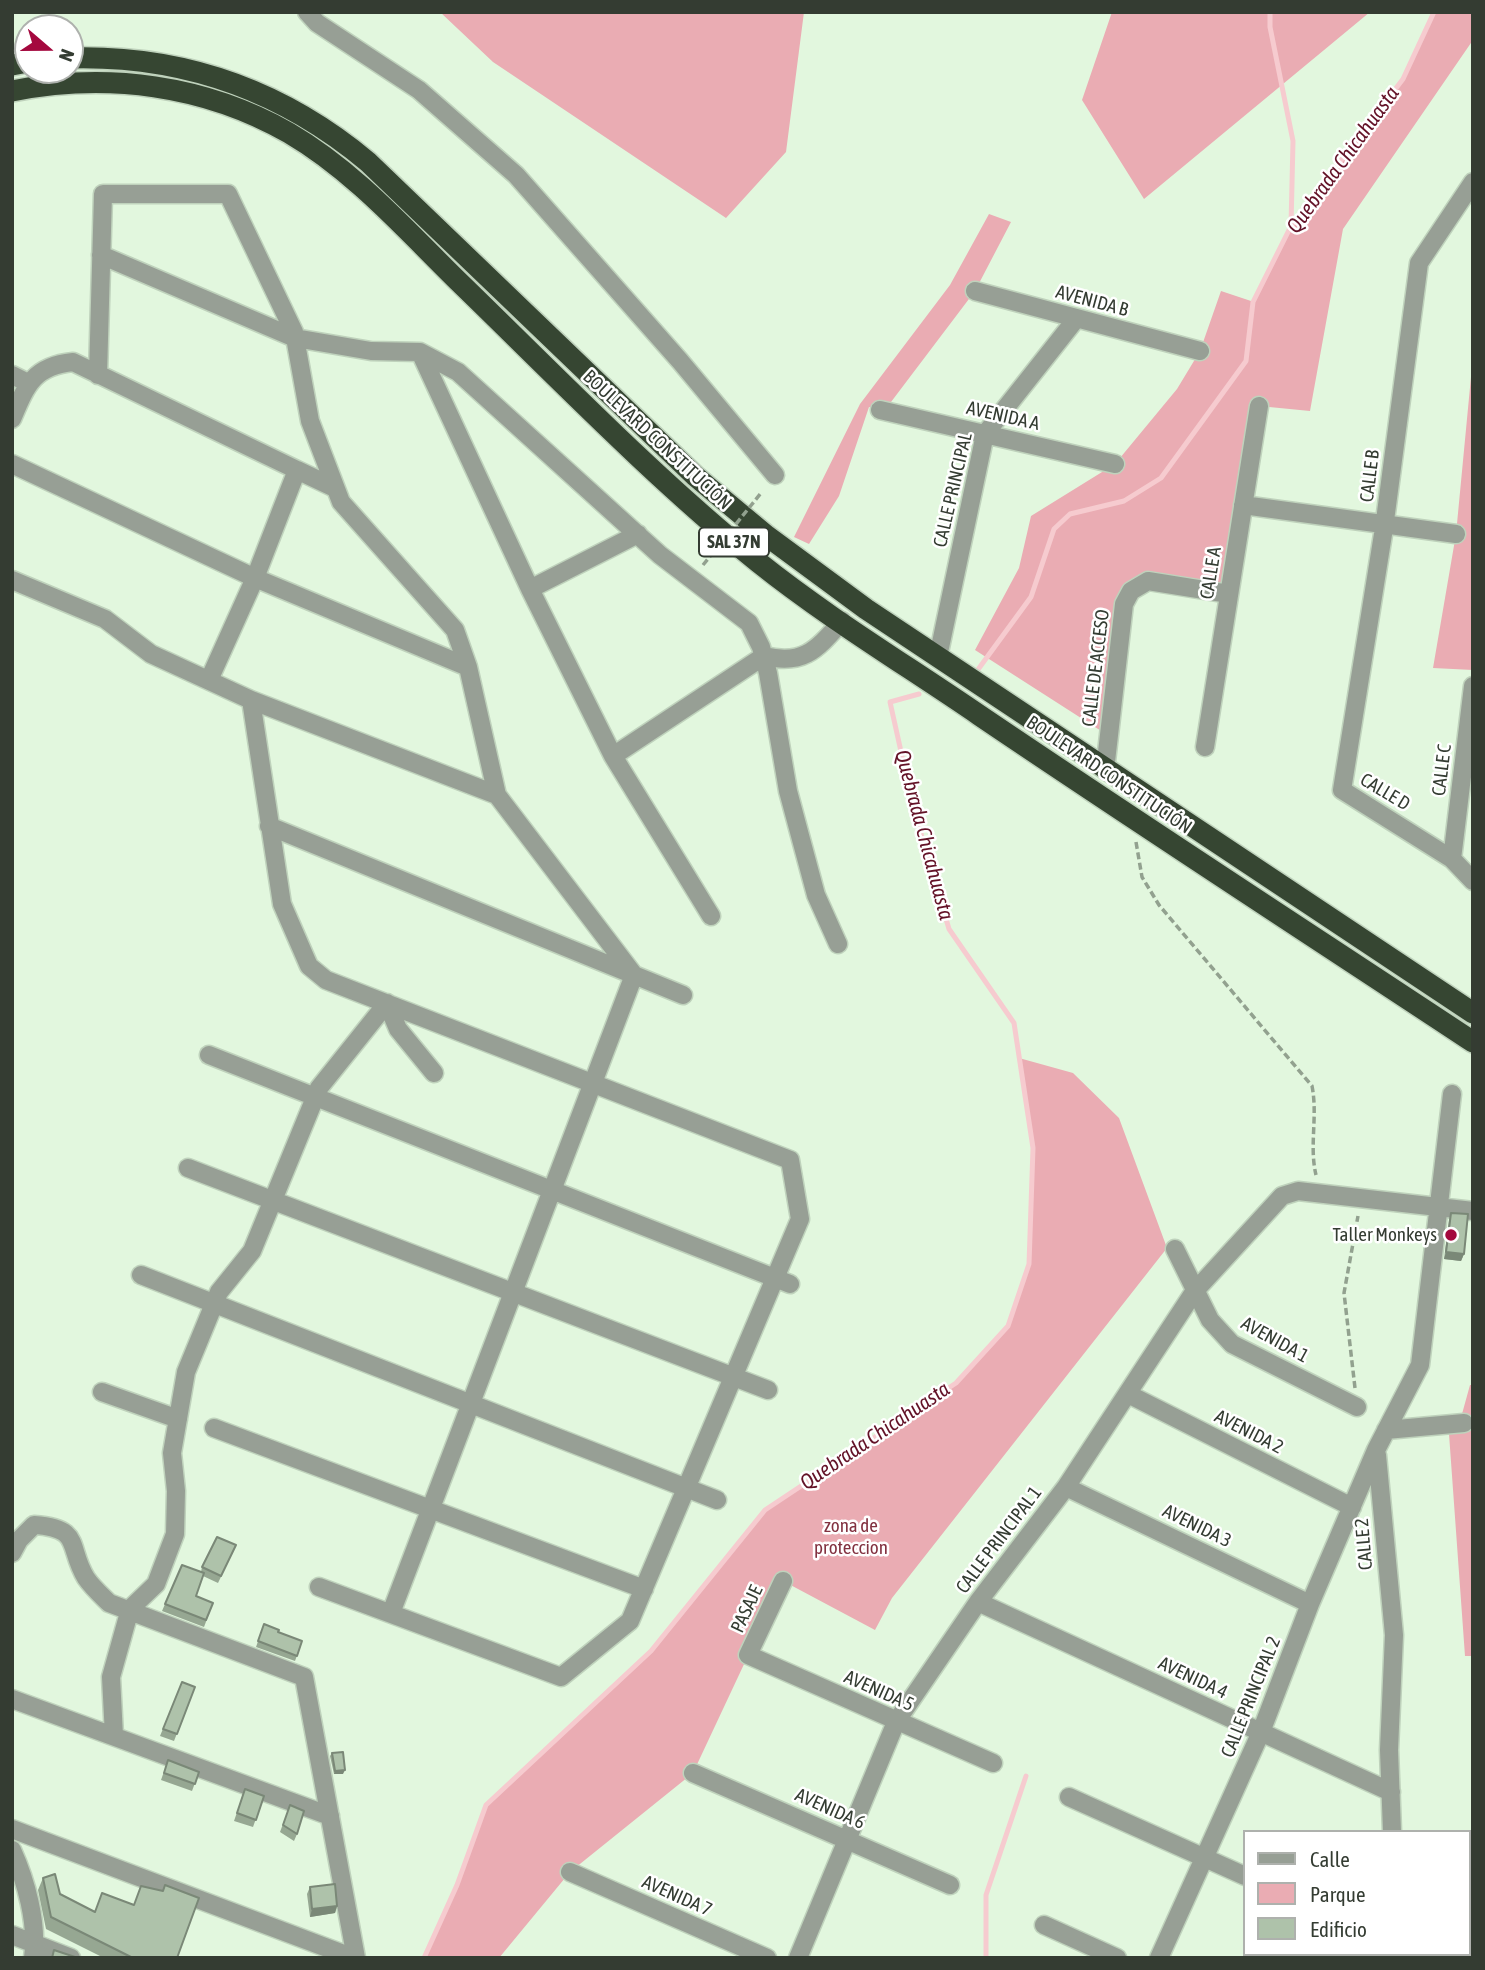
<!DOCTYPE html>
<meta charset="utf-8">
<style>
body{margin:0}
#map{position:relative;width:1485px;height:1970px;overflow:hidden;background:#e2f7de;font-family:"Asap Condensed",sans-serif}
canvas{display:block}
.frame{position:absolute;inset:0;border:14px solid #343c32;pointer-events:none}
.legend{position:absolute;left:1243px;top:1830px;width:228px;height:126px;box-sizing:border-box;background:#fff;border:2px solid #aeb1ad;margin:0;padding:9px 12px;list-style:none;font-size:21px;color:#343c32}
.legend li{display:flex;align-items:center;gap:14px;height:35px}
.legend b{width:35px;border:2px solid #aeb1ad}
.north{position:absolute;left:14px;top:14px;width:70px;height:70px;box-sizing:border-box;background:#fff;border:2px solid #aeb1ad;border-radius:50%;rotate:110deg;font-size:19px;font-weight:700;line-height:28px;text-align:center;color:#343c32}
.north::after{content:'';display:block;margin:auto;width:24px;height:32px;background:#a4083e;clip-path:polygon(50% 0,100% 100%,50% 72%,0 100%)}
</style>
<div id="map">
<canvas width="1485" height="1970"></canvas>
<div class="frame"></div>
<ul class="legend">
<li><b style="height:9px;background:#979f95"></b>Calle</li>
<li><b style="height:19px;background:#eaacb3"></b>Parque</li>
<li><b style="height:19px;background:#aec2aa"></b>Edificio</li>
</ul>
<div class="north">N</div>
</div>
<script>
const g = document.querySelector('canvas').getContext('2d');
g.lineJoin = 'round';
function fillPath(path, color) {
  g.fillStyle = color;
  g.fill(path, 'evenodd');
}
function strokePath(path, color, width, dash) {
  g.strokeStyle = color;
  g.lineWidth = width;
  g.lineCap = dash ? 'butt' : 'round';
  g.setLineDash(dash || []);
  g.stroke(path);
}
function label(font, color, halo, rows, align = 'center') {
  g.font = font + ' "Asap Condensed",sans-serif';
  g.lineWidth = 5;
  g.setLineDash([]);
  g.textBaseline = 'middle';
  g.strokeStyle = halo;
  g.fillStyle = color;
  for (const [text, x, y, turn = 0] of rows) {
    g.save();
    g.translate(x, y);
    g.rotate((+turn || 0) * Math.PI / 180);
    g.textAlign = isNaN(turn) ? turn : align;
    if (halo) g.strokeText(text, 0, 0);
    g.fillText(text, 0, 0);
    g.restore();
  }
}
const green = new Path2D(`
 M440,12H804L786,152L726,218L493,62Z
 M1112,12H1370L1144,199L1082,100Z
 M1434,12H1473V40L1343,229L1310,411L1259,406L1229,594L1148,581L1131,591L1109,736L975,650L1019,568L1031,516L1115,464L1177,389L1200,351L1221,291L1254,302L1291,226L1403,79Z
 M989,214L1011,222L975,291L891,402L880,410L869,407L839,496L809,544L794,537L860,404L950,285Z
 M1473,356V670L1433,668L1456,534Z
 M1019,1058L1073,1073L1119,1118L1167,1248L892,1598L875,1630L783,1581L693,1773L570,1872L499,1958H424L457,1885L486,1805L651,1651L765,1510L956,1383L1008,1326L1029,1264L1033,1148Z
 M1470,1385H1473V1656H1465L1449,1434L1465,1431L1462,1414Z
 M1473,1835V1958H1397V1954H1469V1836Z`);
const stream = new Path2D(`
 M1270,12V27L1293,141L1291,226
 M974,675L1031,597L1054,529L1070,514L1124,501L1161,478L1246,361L1253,302L1291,226L1403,79L1434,12
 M424,1958L457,1885L486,1805L651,1651L765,1510L956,1383L1008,1326L1029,1264L1033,1148L1014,1023L949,929L914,810L890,702L919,694
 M986,1958V1895L1026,1776`);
const path = new Path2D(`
 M1136,842L1142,877L1159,905L1312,1086C1318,1116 1309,1146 1316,1175
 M1355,1388L1344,1293L1358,1216`);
const minor = new Path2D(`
 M307,12L317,23L419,90L516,175L680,361L775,475
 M1473,182L1419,263L1384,528L1342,790L1452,859L1473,881
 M101,255L295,338L371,351L420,352L458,372L660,555L749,623L761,647L768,673L788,791L816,895L838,944
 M975,291L1200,351
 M420,352L530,589L613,756L711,916
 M12,375L28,383
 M98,375L103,194H228L294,332L310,421L341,502L455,630L468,667L497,795L634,975L391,1613
 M880,410L1115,464
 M12,419C26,386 33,366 73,362L297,470L255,578L209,680
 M12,464L255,578L468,667
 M297,470L335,488
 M1243,505L1456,534
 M12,580L105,619L151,654L251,700L282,904L309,966L326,980L790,1160L800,1219L630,1621L561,1677L319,1587
 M530,589L638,534
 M938,657L985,434L1076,319
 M251,700L497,795
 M1205,747L1259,406
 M613,756L764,656C804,666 817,649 842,621
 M1105,770L1124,604L1131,591L1148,581L1229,594
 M269,826L683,995
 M1452,859L1473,686
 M209,1055L790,1284
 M188,1168L768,1390
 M1175,1249L1210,1320L1232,1344L1357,1407
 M141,1275L717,1500
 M102,1392L178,1419
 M1128,1394L1352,1507
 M214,1428L644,1589
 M1386,1430L1464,1423
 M1377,1455L1394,1635L1389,1750L1392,1832
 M1066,1487L1310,1604
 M12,1553L19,1540L34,1525C83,1528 67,1547 86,1578C92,1587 102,1596 109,1603L304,1677L356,1958
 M783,1581L748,1655L993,1763
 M978,1602L1391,1792
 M12,1699L330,1816
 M114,1736L111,1677L130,1609L156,1584L175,1534L176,1491L172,1453L186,1372L219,1292L252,1251L319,1088L387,1003L398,1029L434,1073
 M693,1773L950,1885
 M1069,1797L1245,1876
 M12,1829L354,1958
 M12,1850C26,1881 38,1923 33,1958
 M570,1872L767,1958
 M1044,1925L1117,1958
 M12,1935L71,1958
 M1387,1954L1388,1958
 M798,1958L896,1722L978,1602L1066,1487L1194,1292L1282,1196L1298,1191L1473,1211
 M1159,1958L1261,1732L1310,1604L1376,1450L1420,1365L1452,1094`);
const highway = new Path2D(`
 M70,58C182,55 282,90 368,162L695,476L767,536L866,609L1473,1013
 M12,65L28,62
 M12,91C107,72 205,85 289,133C354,171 405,229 458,281C556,376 652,476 758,562C828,618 906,665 979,715C1143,826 1308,933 1473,1042`);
const pathBridge = new Path2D(`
 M703,565L761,493`);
const wall = new Path2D(`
 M1451,1213L1464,1254L1461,1261L1444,1259L1449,1220Z
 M233,1552L218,1583L203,1576L196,1596L213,1603L204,1627L162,1611L182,1565L201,1572L202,1567Z
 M264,1624L278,1632L302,1641L295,1661L256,1647Z
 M182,1682L195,1687L174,1741L160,1736Z
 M332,1753L343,1774H334L330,1756Z
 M168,1760L199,1772L192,1791L161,1780Z
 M245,1789L264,1796L253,1827L234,1821Z
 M290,1805L297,1834L294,1841L280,1832Z
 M43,1878L60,1894L95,1912L134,1905L141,1886L177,1958H104L46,1929L38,1890Z
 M310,1887L337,1906L335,1913L310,1917L307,1894Z`);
const shadedWall = new Path2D(`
 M1446,1252L1464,1254L1461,1261L1444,1259Z
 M345,1770L343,1774H334L335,1771Z
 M337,1906L335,1913L310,1917L312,1909Z`);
const building = new Path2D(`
 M1451,1213L1468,1214L1464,1254L1446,1252Z
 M217,1537L236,1545L221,1576L202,1567Z
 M182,1565L204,1573L196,1596L213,1603L206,1620L165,1604Z
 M264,1624L279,1630L278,1632L302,1641L297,1656L258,1641Z
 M182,1682L195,1687L177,1734L163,1729Z
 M343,1752L345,1770L335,1771L332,1753Z
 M168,1760L199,1772L195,1784L164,1773Z
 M245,1789L264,1796L256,1820L237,1813Z
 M290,1805L304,1811L297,1834L283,1825Z
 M55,1874L60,1894L95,1912L102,1893L134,1905L141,1886L163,1891L165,1885L199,1898L177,1958H133L51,1917L43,1878Z
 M335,1884L337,1906L312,1909L310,1887Z
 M54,1950L78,1958H52Z`);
const markers = [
 [1451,1235,7,"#a4083e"]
];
const shields = [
 [734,542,70]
];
const shieldNames = [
 ["SAL 37N",734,542]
];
const streetNames = [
 ["AVENIDA B",1092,301,15],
 ["AVENIDA A",1003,416,13],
 ["BOULEVARD CONSTITUCIÓN",657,440,43],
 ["CALLE B",1370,476,-83],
 ["CALLE PRINCIPAL",953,490,-77],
 ["CALLE A",1211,573,-81],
 ["CALLE DE ACCESO",1096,668,-83],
 ["CALLE C",1442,770,-83],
 ["BOULEVARD CONSTITUCIÓN",1109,775,34],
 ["CALLE D",1385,792,31],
 ["AVENIDA 1",1275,1340,29],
 ["AVENIDA 2",1249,1432,27],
 ["AVENIDA 3",1197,1526,26],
 ["CALLE PRINCIPAL 1",999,1540,-53],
 ["CALLE 2",1364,1544,-95],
 ["PASAJE",747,1609,-65],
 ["AVENIDA 4",1193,1678,25],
 ["AVENIDA 5",879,1691,24],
 ["CALLE PRINCIPAL 2",1251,1697,-68],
 ["AVENIDA 6",830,1809,24],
 ["AVENIDA 7",677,1896,24]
];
const poiNames = [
 ["Taller Monkeys",1437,1235]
];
const parkNames = [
 ["zona de",851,1526],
 ["proteccion",851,1548]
];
const waterNames = [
 ["Quebrada Chicahuasta",1343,160,-54],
 ["Quebrada Chicahuasta",924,835,75],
 ["Quebrada Chicahuasta",875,1436,-34]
];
fillPath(green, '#eaacb3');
strokePath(stream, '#f6cbcf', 5);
strokePath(minor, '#bfd2bc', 21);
strokePath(highway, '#bfd2bc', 24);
strokePath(path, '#92a18f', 3.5, [7, 3.5]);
strokePath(minor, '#979f95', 18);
strokePath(highway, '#364632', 21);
strokePath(pathBridge, '#92a18f', 3.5, [7, 3.5]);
fillPath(wall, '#96a792');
fillPath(shadedWall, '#7a8877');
fillPath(building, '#aec2aa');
strokePath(building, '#7a8877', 2);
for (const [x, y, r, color] of markers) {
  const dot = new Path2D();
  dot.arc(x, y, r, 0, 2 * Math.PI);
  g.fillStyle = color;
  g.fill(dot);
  strokePath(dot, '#fff', 2.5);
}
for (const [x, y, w] of shields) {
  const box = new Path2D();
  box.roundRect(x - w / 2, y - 14.5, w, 29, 5);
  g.fillStyle = '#fff';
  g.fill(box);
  strokePath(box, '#343c32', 2);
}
label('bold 18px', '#343c32', null, shieldNames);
label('19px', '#343c32', '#fff', streetNames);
label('19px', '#343c32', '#fff', poiNames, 'right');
label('19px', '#823140', '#fff', parkNames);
label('italic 21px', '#631227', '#fff', waterNames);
</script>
